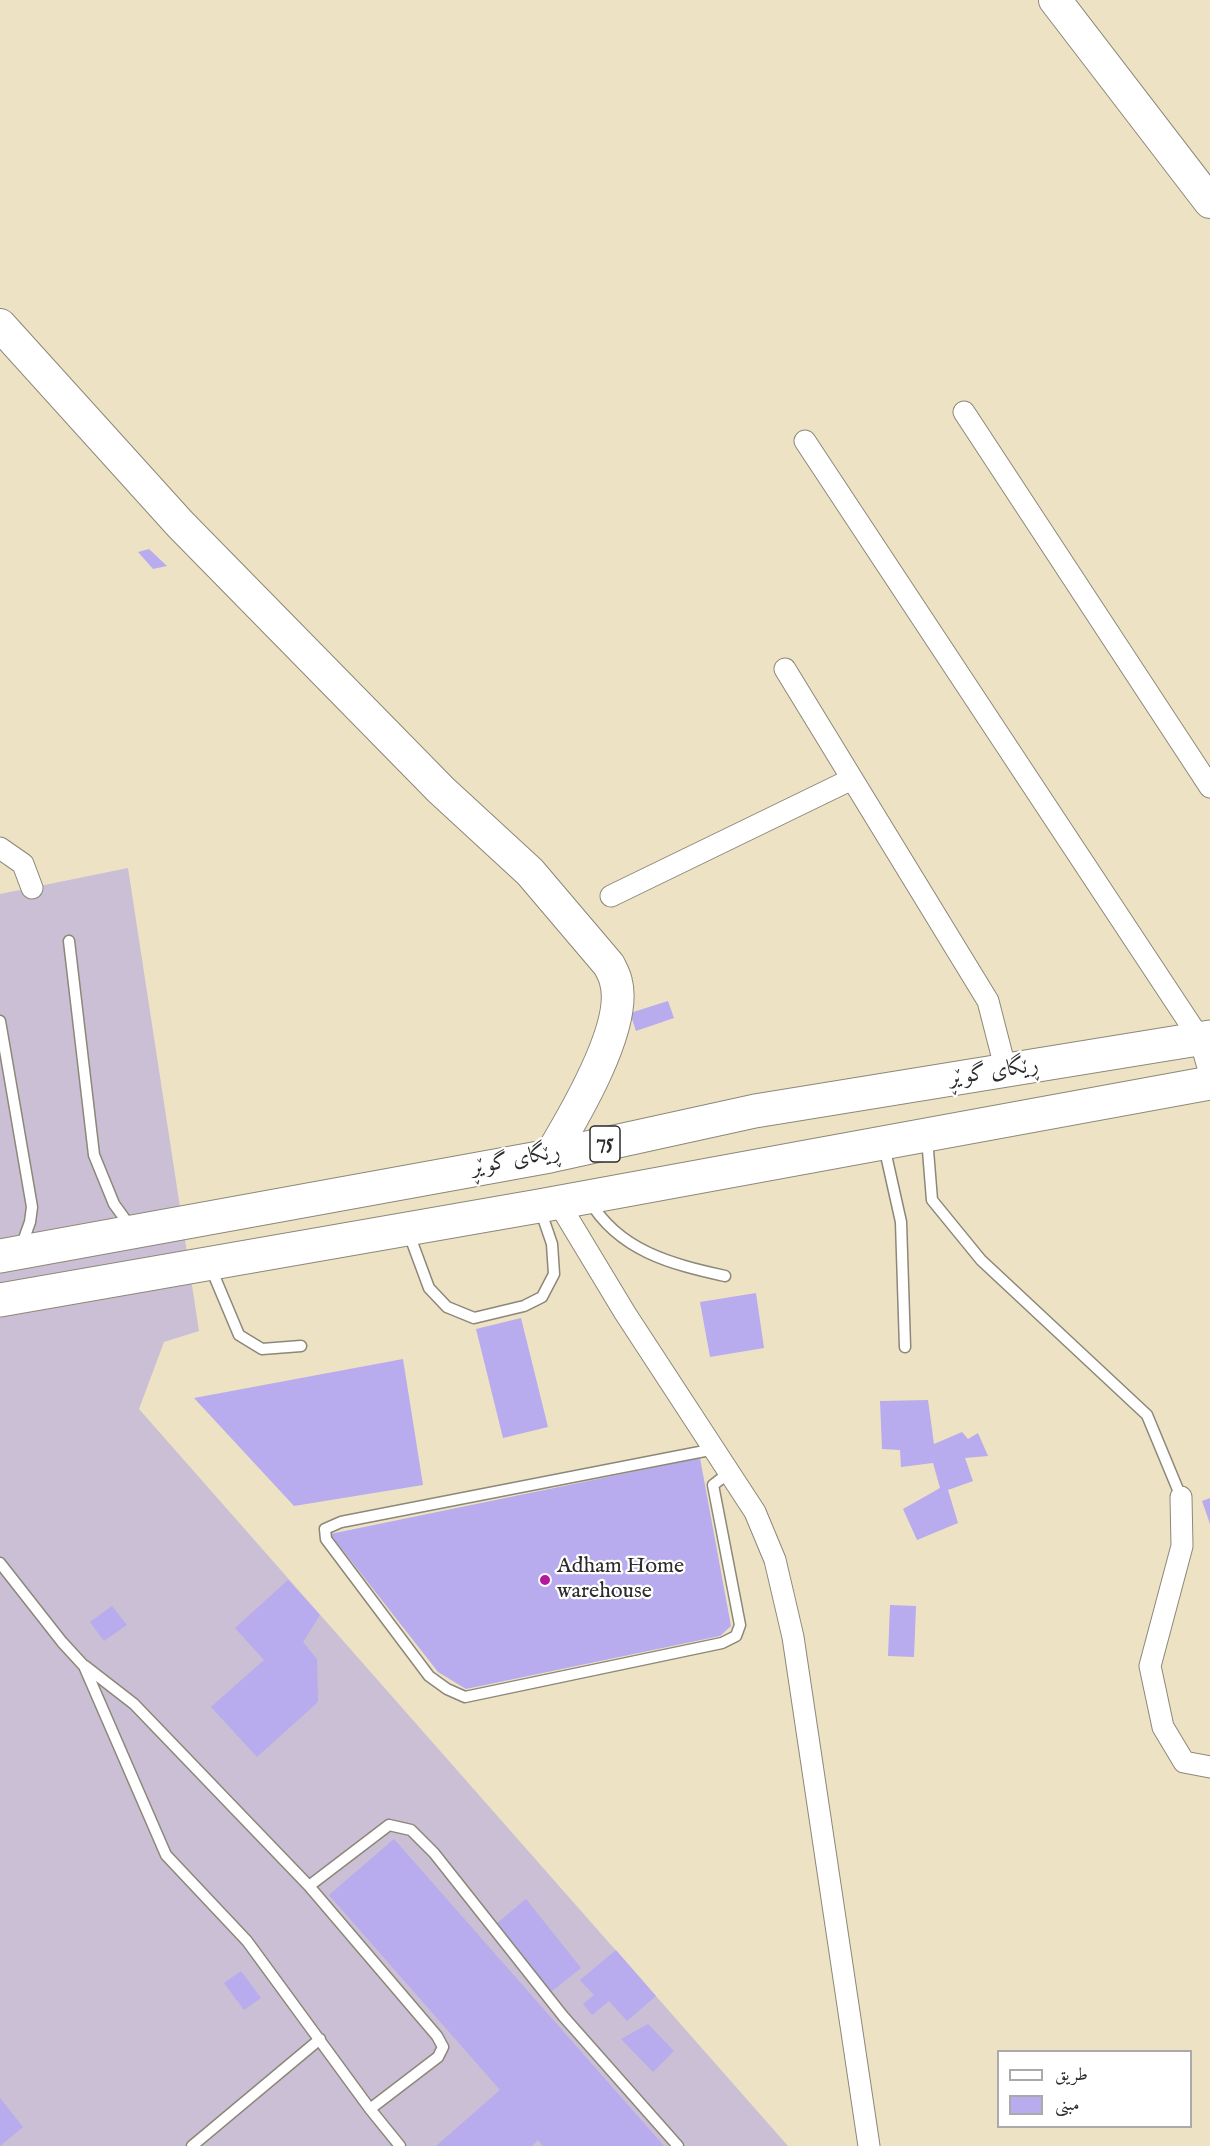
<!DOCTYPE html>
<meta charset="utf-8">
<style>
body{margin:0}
#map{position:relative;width:1210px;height:2146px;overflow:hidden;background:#ede3c4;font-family:"IM FELL English",Amiri,serif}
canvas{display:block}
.legend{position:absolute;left:997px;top:2050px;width:195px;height:78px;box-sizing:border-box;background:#fff;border:2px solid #aaa;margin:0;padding:8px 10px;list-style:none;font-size:18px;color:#2b2b2b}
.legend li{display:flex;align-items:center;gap:12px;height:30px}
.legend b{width:30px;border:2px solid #aaa}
</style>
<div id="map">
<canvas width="1210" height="2146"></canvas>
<ul class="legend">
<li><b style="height:8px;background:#fff"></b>طريق</li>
<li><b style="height:16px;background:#b8abee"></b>مبنى</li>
</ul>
</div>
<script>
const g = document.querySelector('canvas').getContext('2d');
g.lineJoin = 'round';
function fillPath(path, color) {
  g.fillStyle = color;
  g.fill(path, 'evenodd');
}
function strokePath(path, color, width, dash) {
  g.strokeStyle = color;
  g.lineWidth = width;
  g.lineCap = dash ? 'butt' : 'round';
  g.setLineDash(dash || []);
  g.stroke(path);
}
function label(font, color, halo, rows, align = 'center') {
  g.font = font + ' "IM FELL English",Amiri,serif';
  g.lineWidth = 4.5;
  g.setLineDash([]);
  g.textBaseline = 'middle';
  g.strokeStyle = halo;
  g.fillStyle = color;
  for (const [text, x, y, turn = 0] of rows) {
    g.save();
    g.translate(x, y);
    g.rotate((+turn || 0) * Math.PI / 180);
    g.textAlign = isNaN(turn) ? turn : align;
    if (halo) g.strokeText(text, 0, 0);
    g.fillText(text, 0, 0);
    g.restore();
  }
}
const industrial = new Path2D(`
 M128,868L199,1331L164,1342L139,1409L788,2146H0V894Z`);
const building = new Path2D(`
 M149,549L167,566L153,569L138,552Z
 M668,1001L674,1018L636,1031L630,1013Z
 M756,1293L764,1348L710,1357L700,1302Z
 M521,1318L548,1427L503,1438L476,1329Z
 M403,1359L423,1485L294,1506L194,1398Z
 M928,1400L934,1444L962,1432L968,1439L978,1433L988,1456L965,1458L973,1481L948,1490L958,1523L917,1540L903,1509L940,1488L933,1463L901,1467L900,1450L882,1449L880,1401Z
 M700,1458L731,1626L720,1636L466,1689L438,1672L330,1534Z
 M1210,1498V1524L1202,1501Z
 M288,1580L320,1615L303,1642L317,1659L318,1702L257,1757L211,1707L264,1660L235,1628Z
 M890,1605L916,1606L914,1657L888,1656Z
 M112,1606L127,1625L104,1641L90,1622Z
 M394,1839L664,2146H543L538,2140L532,2146H436L500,2090L329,1895Z
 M526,1899L581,1968L551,1992L496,1924Z
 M616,1950L656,1996L627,2021L609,2001L592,2015L583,2004L594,1995L580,1980Z
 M241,1971L261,1998L244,2010L224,1983Z
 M648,2024L674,2051L653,2072L621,2039Z
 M0,2098L23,2127L0,2146Z`);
const lane = new Path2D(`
 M69,941L94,1155L114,1204L130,1226
 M0,1021L32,1207L30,1222L21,1247
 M927,1138L932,1200L981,1260L1147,1415L1181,1497
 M884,1146L901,1222L905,1347
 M589,1200C619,1251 671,1264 725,1276
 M409,1234L429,1288L447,1307L474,1318L524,1306L542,1297L554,1274L552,1244L540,1209
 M210,1266L239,1335L262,1349L301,1346
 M715,1449L341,1522L325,1529L326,1539L429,1676L447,1689L465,1697L722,1643L736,1636L740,1625L713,1485L730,1472
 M0,1563L62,1642L84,1666L166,1855L247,1941L370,2109L400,2146
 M85,1666L134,1704L309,1886L437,2036L443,2047L438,2057L370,2109
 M309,1886L389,1825L411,1830L434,1853L563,2016L678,2146
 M192,2146L320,2039`);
const street = new Path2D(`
 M964,412L1210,787
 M805,441L1200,1039L1210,1074
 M785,669L988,1001L1006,1071
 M0,848L23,864L32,888
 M611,896L852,779
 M558,1202L625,1313L755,1512L775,1560L793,1637L869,2146
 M1181,1497L1182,1546L1150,1666L1163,1727L1184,1762L1210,1767`);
const secondary = new Path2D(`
 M1055,0L1210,202
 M0,325L180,524L441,790L530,872L609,965C612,971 615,976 616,982C628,1026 573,1118 550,1156`);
const highway = new Path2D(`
 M0,1256L550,1156L755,1111L1210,1037
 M0,1300L539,1206L1210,1083`);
const markers = [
 [545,1580,6,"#b5179e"]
];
const shields = [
 [605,1144,30]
];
const shieldNames = [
 ["75",605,1144]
];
const streetNames = [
 ["ڕێگای گوێڕ",994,1073,-9],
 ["ڕێگای گوێڕ",516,1161,-11]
];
const poiNames = [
 ["Adham Home",557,1567],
 ["warehouse",557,1592]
];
fillPath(industrial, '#cbbfd5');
fillPath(building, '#b8abee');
strokePath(lane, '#8c8778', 13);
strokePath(street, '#8c8778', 23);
strokePath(secondary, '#8c8778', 34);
strokePath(highway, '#8c8778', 35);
strokePath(lane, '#fff', 10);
strokePath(street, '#fff', 21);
strokePath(secondary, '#fff', 32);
strokePath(highway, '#fff', 33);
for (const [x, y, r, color] of markers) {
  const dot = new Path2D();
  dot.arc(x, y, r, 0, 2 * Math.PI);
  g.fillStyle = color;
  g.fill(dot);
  strokePath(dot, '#fff', 2);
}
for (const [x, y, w] of shields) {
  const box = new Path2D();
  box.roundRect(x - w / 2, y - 18, w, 36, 4.5);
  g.fillStyle = '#fff';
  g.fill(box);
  strokePath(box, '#2b2b2b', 1.5);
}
label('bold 21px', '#2b2b2b', null, shieldNames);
label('22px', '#2b2b2b', '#fff', streetNames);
label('22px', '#2b2b2b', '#fff', poiNames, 'left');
</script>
